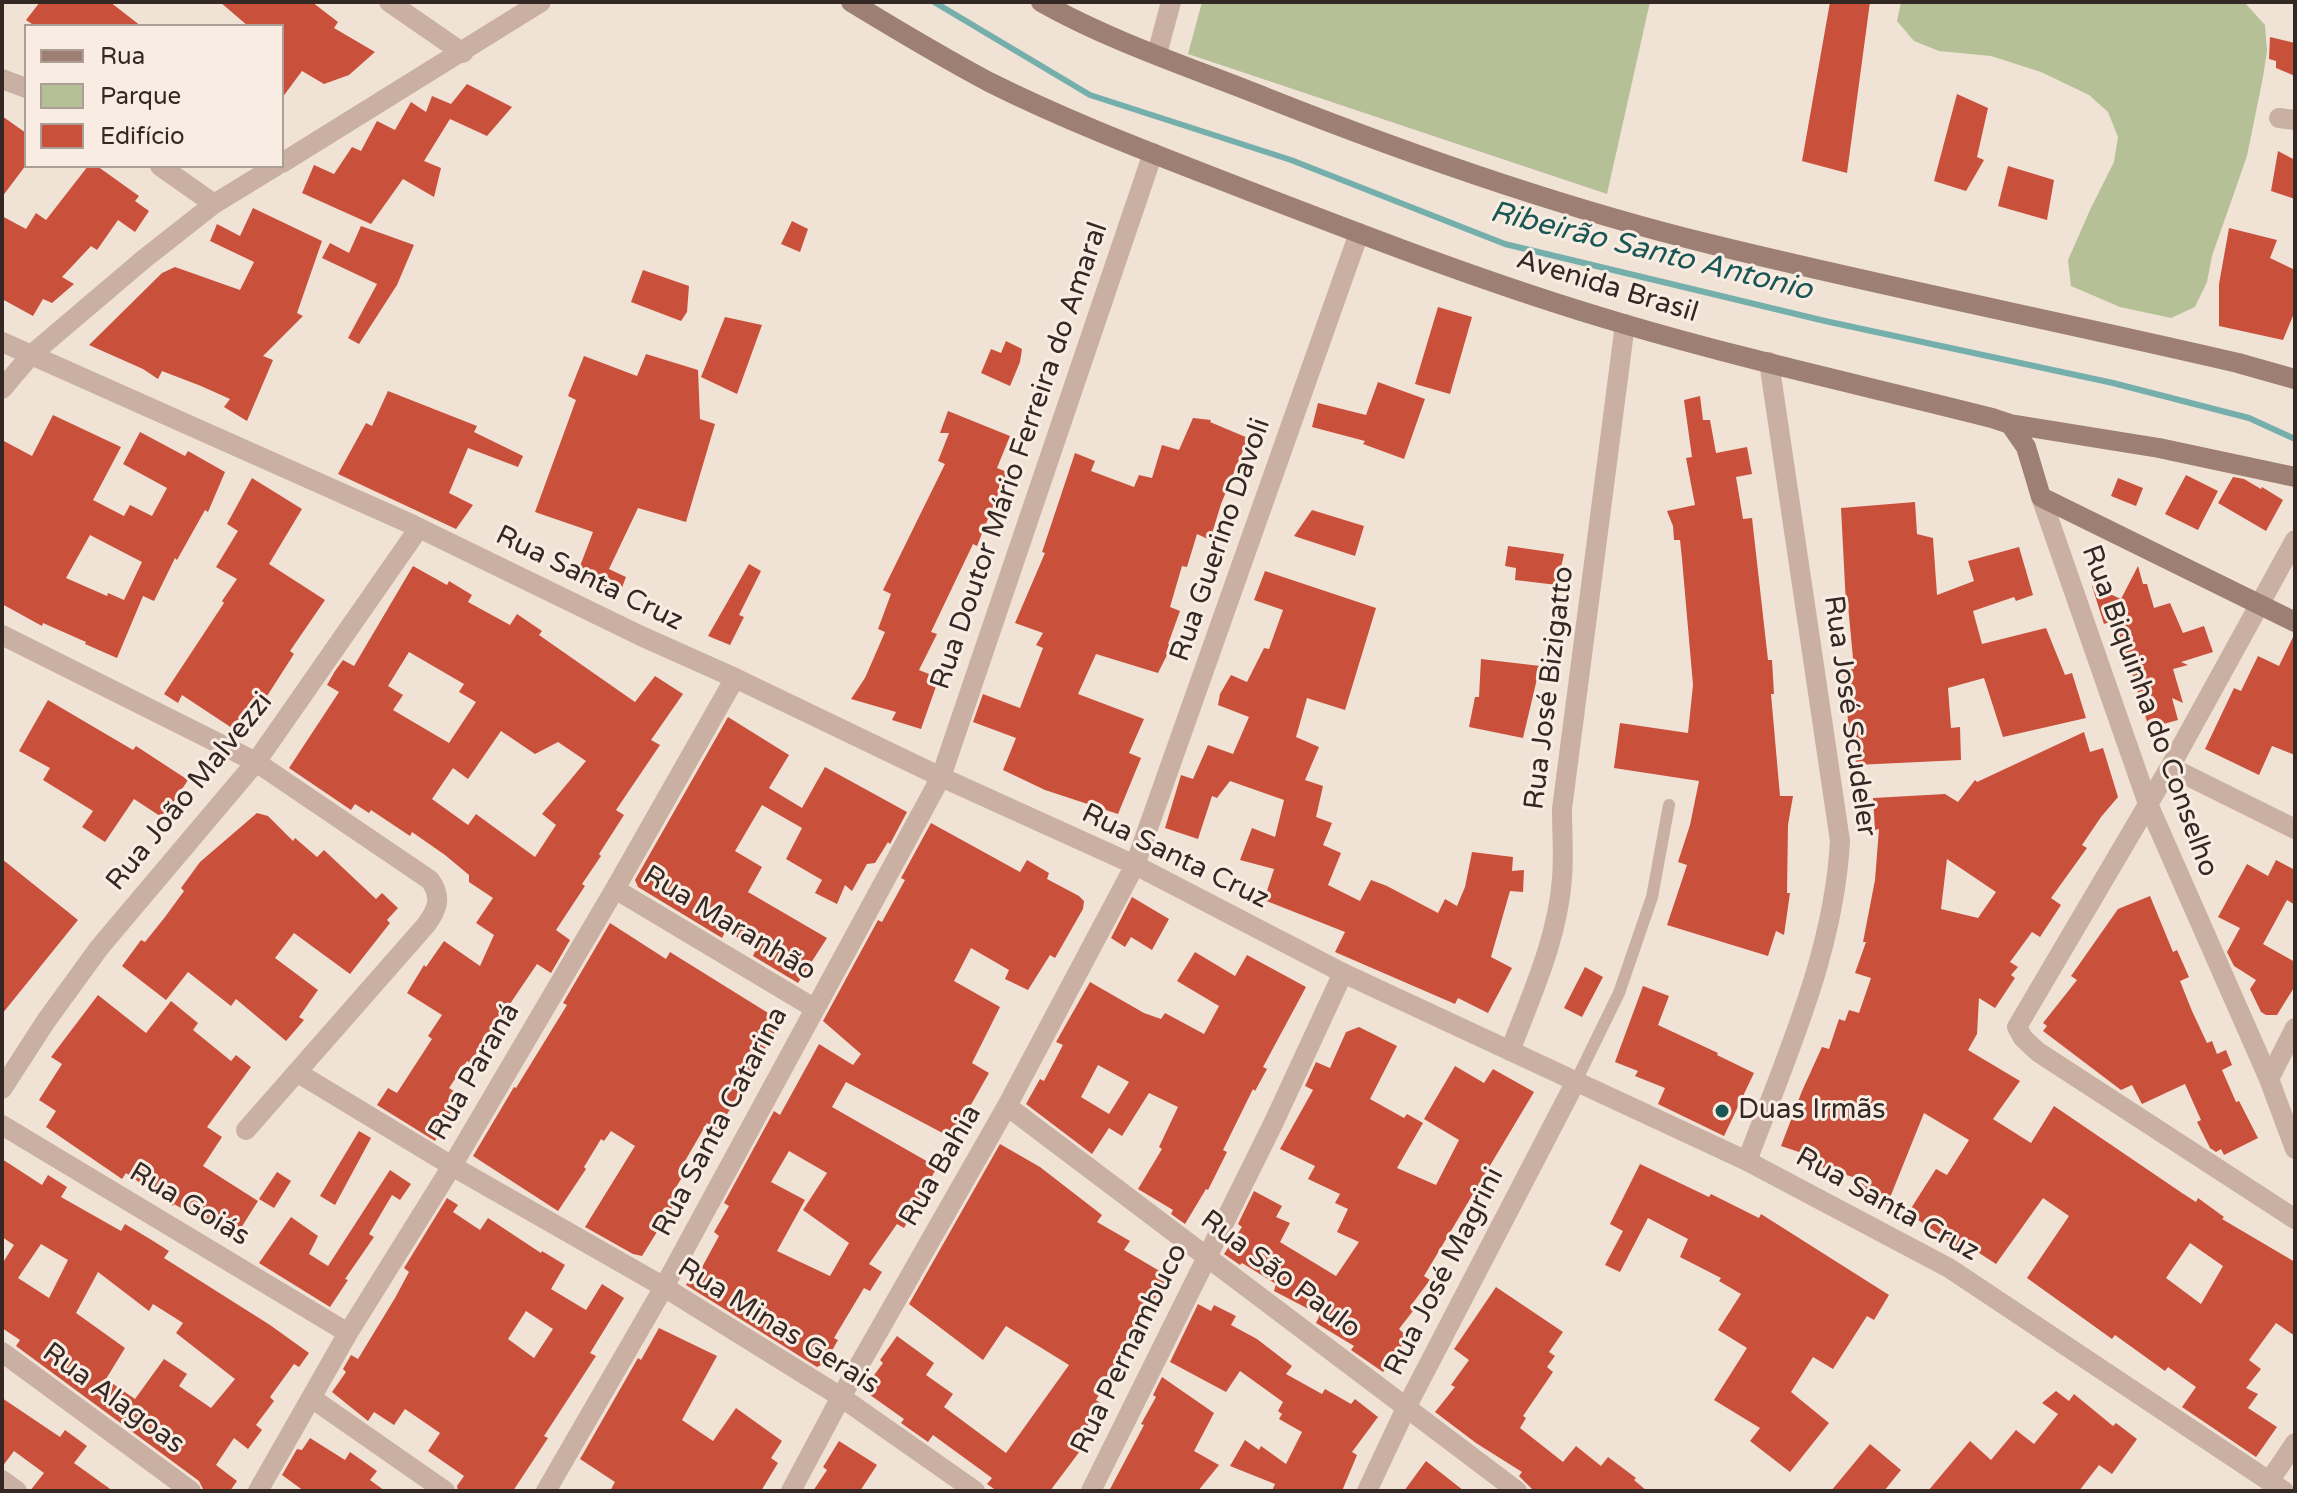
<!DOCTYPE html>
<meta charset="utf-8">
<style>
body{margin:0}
#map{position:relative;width:2297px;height:1493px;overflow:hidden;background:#f1e2d6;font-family:"Varela Round",sans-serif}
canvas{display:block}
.frame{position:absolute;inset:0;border:4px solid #342825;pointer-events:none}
.legend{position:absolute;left:24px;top:24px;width:260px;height:144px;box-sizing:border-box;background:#f9ede3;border:2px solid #aa9e97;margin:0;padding:10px 14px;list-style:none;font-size:24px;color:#342825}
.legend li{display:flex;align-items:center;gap:16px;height:40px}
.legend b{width:40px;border:2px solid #aa9e97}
</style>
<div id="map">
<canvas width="2297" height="1493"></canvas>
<div class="frame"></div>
<ul class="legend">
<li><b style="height:10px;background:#9d7f74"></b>Rua</li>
<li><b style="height:22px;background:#b6c096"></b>Parque</li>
<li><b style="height:22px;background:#c9513c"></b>Edifício</li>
</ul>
</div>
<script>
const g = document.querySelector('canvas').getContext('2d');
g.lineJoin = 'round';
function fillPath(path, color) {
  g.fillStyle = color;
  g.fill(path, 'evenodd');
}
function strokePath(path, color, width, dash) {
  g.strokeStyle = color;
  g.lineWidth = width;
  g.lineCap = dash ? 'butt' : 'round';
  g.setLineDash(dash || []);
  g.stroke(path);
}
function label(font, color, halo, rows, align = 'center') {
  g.font = font + ' "Varela Round",sans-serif';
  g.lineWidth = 6;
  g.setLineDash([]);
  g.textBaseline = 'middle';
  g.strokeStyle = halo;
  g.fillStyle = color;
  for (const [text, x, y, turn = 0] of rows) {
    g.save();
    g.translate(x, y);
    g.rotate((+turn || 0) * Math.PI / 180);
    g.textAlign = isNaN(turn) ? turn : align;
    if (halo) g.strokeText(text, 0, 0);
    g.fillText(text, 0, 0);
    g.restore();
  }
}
const green = new Path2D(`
 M1202,2H1650L1607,194L1188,54Z
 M1901,2H2242L2246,4L2265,25L2267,51L2263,77L2247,156L2212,256L2207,282L2195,307L2171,318L2120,307L2071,286L2068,260L2090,210L2114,162L2118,137L2108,112L2089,95L2041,72L1991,56L1939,51L1914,41L1897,21Z`);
const stream = new Path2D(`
 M934,2L1090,95L1291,160L1505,244L1825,321L2113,383L2249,418L2295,439`);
const building = new Path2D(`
 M40,2H110L141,26H35L26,20Z
 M220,2H312L338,22L334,28L375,52L349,75L324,84L302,71L282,98V26H248Z
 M1830,2H1870L1847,173L1802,161Z
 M2270,37L2295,43V76L2276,68V61L2269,59Z
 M467,84L512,107L487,136L450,119L424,161L441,168L434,197L403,179L371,224L302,193L314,165L334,174L352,147L361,151L377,121L395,130L411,102L426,112L432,96L451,104Z
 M1957,94L1988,108L1977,157L1984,160L1966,191L1934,181Z
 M2,116L26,133V165L2,197Z
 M2278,151L2295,160V199L2271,191Z
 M88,166H97L139,196L135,201L149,211L135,232L118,220L97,250L91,246L62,277L74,284L52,303L43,299L33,316L2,299V216L26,229L36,213L46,220Z
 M2008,166L2054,180L2047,220L1998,206Z
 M253,208L322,241L297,313L303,316L263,356L273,360L247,421L224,407L230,399L201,386L162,371L158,379L143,369L89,345L162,273L175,267L240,290L254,262L210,241L217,224L240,236Z
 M792,221L808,229L800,252L781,244Z
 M361,226L414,245L397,285L359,344L348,338L377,284L322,258L330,243L349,253Z
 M2229,228L2277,240L2270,258L2295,270V311L2283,340L2219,326V284Z
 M643,270L689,286L687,312L681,321L631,302Z
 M1438,307L1472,317L1450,394L1415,384Z
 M725,317L762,325L737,394L701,377Z
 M1006,341L1022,349L1020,362L1010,386L981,373L991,349L1001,353Z
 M646,354L698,370L700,419L715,424L686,522L638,508L609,569L626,577L620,593L577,574L593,532L535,512L576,400L568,396L584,356L637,376Z
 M1378,382L1425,399L1404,459L1363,444L1365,441L1312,427L1318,403L1366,415Z
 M388,391L477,426L474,432L523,456L518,467L468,448L449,493L473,505L456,529L338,474L366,423L372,426Z
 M1700,396L1703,420H1710L1716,453L1747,447L1752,474L1736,477L1743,519L1752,518L1768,660H1772L1774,694H1771L1780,796H1793L1788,825L1787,893H1790L1784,935L1776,931L1768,956L1667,925L1687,865L1678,862L1690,825L1699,781L1614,768L1620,723L1688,733L1693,685L1682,559L1680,540H1674L1673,526L1667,511L1695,505L1686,458L1692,457L1684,400Z
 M948,411L1010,436L997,468L1007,472L977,546L973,544L931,632L937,634L919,670L939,678L921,729L892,720L896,712L851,699L865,678L885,632L878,629L891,594L883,590L945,464L938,461L949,433H940Z
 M53,415L121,447L93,500L124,516L130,505L152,516L167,488L123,464L140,432L185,456L188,451L225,472L208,512L205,510L177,560L175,558L154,601L143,596L117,658L85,644L86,642L43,623L42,626L2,604V440L32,456ZM90,535L142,562L124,600L108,593L107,596L66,578Z
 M1193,418L1211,420L1210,422L1248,438L1221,504L1210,540L1197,534L1187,567L1182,566L1170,607L1180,611L1168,644L1172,645L1158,673L1096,654L1078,694L1144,719L1129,753L1141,758L1118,814L1045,790L1003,770L1016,738L973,722L983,694L1020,708L1043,648L1036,645L1043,633L1015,623L1045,553L1042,552L1075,453L1095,461L1091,471L1134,487L1139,475L1152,478L1162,445L1179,450Z
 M2186,475L2218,491L2198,530L2165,514Z
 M2233,477L2244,479L2261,489L2262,487L2283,500L2266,531L2218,503Z
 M252,478L302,509L269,564L325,600L290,651L294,654L260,707L252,703L235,730L182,695L178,703L164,694L224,603L222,601L237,579L216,567L238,531L227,524Z
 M2118,478L2143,488L2136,506L2111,496Z
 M1915,502L1917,534L1933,538L1937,595L1974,581L1968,561L2019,547L2033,595L2016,601L2014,597L1973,611L1982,644L2046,628L2065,675L2072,673L2086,718L2003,737L1984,678L1948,688L1951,728L1960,727L1961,760L1856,765L1854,734H1849L1844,669H1854L1848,605H1846L1841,508Z
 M1312,510L1364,526L1355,556L1294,536Z
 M1508,546L1564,554L1557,585L1515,580L1516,568L1505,566Z
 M749,564L761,571L739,615L744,617L730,645L708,636Z
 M413,566L447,585L449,581L472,595L468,602L510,625L517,614L542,631L539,635L635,702L655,676L683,694L651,740L660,745L616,810L624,815L599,854L601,856L582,884L585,886L556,930L570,940L551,973L537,964L470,1063L467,1061L449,1088L460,1095L435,1141L377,1105L388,1088L397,1093L432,1039L428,1036L442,1015L407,993L424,965L426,967L444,941L480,966L494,935L476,923L493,898L469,882V875L445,855L412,832L410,836L371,810L369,813L355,804L351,810L289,768L339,692L327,685L335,671L343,660L354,666ZM409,652L464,684L459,692L476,702L449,743L393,710L403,695L388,686ZM501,731L535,754L558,742L586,761L542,814L556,825L535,857L476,814L468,825L432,799L453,768L468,779Z
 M2138,566L2143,584H2147L2154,608L2170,603L2183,633L2204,626L2213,652L2181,662L2188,665L2173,669L2183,703L2172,698L2178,720L2149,728L2115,620L2104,624L2092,586L2121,599Z
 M1265,571L1376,608L1345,710L1307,698L1296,737L1319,747L1305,780L1323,786L1316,817L1332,823L1323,845L1341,853L1328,885L1360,901L1371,880L1387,886L1438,913L1445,899L1457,906L1465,887L1472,852L1513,857L1512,871L1524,870L1523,892L1510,891L1491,957L1512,968L1488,1013L1458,998L1455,1004L1335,952L1345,932L1264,900L1274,869L1240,860L1252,828L1275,837L1284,800L1230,781L1217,798L1212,796L1198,839L1165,828L1181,775L1193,779L1208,745L1233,754L1249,717L1218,705L1220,694L1231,675L1247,682L1264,648L1269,649L1283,610L1254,600Z
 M2294,635L2295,755L2272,746L2259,775L2205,749L2234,688L2241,691L2258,656L2279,666Z
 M1481,659L1540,666L1523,738L1469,727L1475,697H1479Z
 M48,700L133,750L136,746L188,780L163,818L134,799L105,842L82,827L93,811L43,780L50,768L19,751Z
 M728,717L789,755L769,788L802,808L825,767L907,812L890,844L888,842L875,863L867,864L852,891L845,885L837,904L815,893L822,880L786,859L802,828L762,805L735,851L762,867L748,892L827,938L798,983L753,956L756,949L726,930L722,938L638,887L635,880Z
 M2084,732L2090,752L2103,748L2118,797L2101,817L2082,845L2087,848L2051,898L2061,905L2040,937L2032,932L2010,962L2018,967L2011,975L2015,978L1995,1008L1979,998L1977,1034L1968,1050L2020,1081L1993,1119L2031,1143L2054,1106L2182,1193L2196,1202L2198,1198L2224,1217L2222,1219L2295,1262V1336L2276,1323L2249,1360L2261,1369L2246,1388L2258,1394L2248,1408L2277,1427L2256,1457L2182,1407L2196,1387L2168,1367L2165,1371L2115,1335L2112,1339L2027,1278L2069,1216L2043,1198L1996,1264L1967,1245L1963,1251L1908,1213L1936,1169L1947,1175L1969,1140L1924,1113L1887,1205L1853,1193L1859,1179L1802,1161L1805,1154L1781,1146L1802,1091L1822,1047L1829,1049L1839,1019L1845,1021L1849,1010L1859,1013L1871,978L1855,973L1866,942H1863L1875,880L1879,829L1875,830L1873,798L1945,794L1958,802L1975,780L1977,782ZM1947,859L1996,892L1978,918L1941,909ZM2190,1243L2223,1266L2201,1304L2166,1278Z
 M257,813L268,816L293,841L295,838L317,857L324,850L376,899L382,893L398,908L387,920L390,923L350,974L294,933L275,958L318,990L299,1017L304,1020L286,1041L236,999L231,1006L188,972L166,1000L122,966L141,940L145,942L165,917L184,891L181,888L200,862Z
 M931,823L1020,872L1027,860L1049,873L1047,879L1079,896L1084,901L1083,909L1055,958L1050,955L1028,990L1005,979L1009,970L971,948L954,981L1000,1007L972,1063L989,1073L952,1138L846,1082L832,1107L937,1167L904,1228L897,1224L869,1264L882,1272L870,1291L864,1288L834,1338L838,1340L825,1363L817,1367L686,1285L698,1267L701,1269L719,1236L714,1232L729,1206L724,1203L774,1111L780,1115L819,1044L853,1065L861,1054L823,1021L878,920L882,922L905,880L901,878ZM789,1151L827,1173L803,1210L849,1243L830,1276L777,1251L805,1200L771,1182Z
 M2,859L78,920L2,1014Z
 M2276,860L2295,870V905L2287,900L2263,944L2295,962V986L2277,1015H2266L2261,1012L2250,989L2256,980L2234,966L2227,952L2240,928L2218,917L2247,864L2268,876Z
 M2150,896L2173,952L2177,950L2189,977L2180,981L2192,1011L2207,1043L2212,1041L2217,1054L2226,1050L2232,1065L2222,1070L2236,1102L2239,1101L2258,1138L2224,1155L2221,1149L2216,1152L2210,1148L2197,1122L2201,1120L2185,1084L2142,1104L2132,1085L2121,1090L2043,1031L2047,1026L2043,1023L2077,980L2071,976L2118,909Z
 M1132,897L1169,919L1152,950L1131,937L1125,947L1111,938Z
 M610,923L666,959L670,952L781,1021L718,1130L707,1123L685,1161L690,1164L672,1194L678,1198L642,1256L633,1254L585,1227L635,1146L611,1131L604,1141L601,1139L584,1167L586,1169L558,1211L473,1156L514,1087L516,1088L567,1005L563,1003Z
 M1195,952L1235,976L1247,955L1306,987L1263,1067L1267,1069L1255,1091L1253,1089L1223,1150L1227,1152L1208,1190L1206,1189L1185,1224L1171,1214L1173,1210L1138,1189L1162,1149L1159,1147L1178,1107L1149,1093L1122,1136L1109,1128L1092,1154L1026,1104L1040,1079L1044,1081L1063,1045L1056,1042L1090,982L1144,1013L1161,1019L1165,1013L1204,1034L1219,1006L1177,981ZM1098,1065L1129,1082L1109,1114L1081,1097Z
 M1585,967L1603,977L1582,1017L1564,1008Z
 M1643,986L1669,996L1658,1025L1718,1053L1717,1055L1754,1073L1724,1136L1658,1104L1665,1088L1635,1076L1638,1071L1615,1062Z
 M98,995L146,1033L171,1001L198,1023L193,1030L231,1061L236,1055L251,1067L207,1127L222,1137L203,1166L258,1201L234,1239L174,1204L173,1206L126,1173L122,1179L46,1127L56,1111L39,1100L62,1064L51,1057Z
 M1359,1027L1397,1046L1370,1099L1404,1118L1407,1114L1423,1123L1397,1168L1436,1185L1459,1140L1424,1119L1455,1066L1484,1083L1493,1069L1534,1092L1424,1276L1430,1280L1412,1304L1416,1307L1399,1329L1408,1337L1383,1372L1351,1350L1354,1346L1316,1323L1320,1315L1274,1291L1276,1284L1242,1263L1240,1265L1224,1254L1242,1227L1238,1224L1254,1191L1282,1206L1276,1217L1290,1223L1280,1242L1336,1276L1359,1242L1337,1232L1348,1209L1335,1203L1340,1194L1308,1179L1315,1166L1280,1149L1313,1090L1305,1086L1316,1062L1330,1068L1346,1032Z
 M359,1131L371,1138L335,1205L320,1196Z
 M1000,1144L1040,1167L1102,1215L1097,1222L1130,1241L1124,1250L1168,1276L1096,1400L1102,1404L1074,1446L1080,1451L1050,1491H997L987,1484L992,1478L933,1435L928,1442L901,1423L904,1419L863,1390L883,1363L880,1360L897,1336L934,1363L926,1375L953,1394L944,1407L1006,1453L1069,1365L1006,1326L983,1360L909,1304Z
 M2,1159L42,1185L48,1175L67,1187L61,1197L121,1231L125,1224L150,1239L169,1251L164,1258L270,1325L309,1353L299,1367L294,1364L270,1397L274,1401L256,1425L262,1430L248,1449L234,1438L216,1465L237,1481L230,1491H204L199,1481L16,1346L20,1340L2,1328V1264L14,1245L2,1237ZM41,1244L68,1260L49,1298L18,1278ZM98,1272L149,1311L153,1304L183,1323L176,1333L235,1379L211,1408L179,1386L187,1374L164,1359L135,1399L106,1379L125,1348L76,1313Z
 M1640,1164L1709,1197L1711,1194L1759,1218L1761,1214L1889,1295L1874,1320L1867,1316L1833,1369L1813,1357L1791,1392L1829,1423L1790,1472L1750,1441L1760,1428L1714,1400L1747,1348L1718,1330L1741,1294L1719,1281L1721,1278L1680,1257L1688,1239L1648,1218L1620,1272L1605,1265L1623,1231L1610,1224Z
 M390,1170L411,1184L400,1200L392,1195L369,1234L374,1237L345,1279L348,1280L330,1307L259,1263L291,1217L318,1236L309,1254L328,1266Z
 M277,1172L291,1181L274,1208L259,1199Z
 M447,1198L458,1205L453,1212L480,1230L488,1218L541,1253L542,1251L565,1265L551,1289L586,1310L602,1284L624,1298L590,1353L596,1356L544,1436L548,1438L513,1491H458L457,1486L464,1476L428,1451L440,1433L405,1409L394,1425L374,1412L368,1421L332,1392L346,1372L343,1369L351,1355L358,1359L395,1298L409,1272L404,1268ZM526,1311L553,1329L534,1358L508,1339Z
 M1496,1287L1563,1332L1549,1352L1555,1356L1547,1367L1553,1372L1523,1416L1526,1418L1520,1428L1563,1462L1576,1446L1601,1466L1608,1457L1636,1478L1634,1480L1647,1491H1534L1519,1476L1522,1472L1476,1443L1435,1412L1455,1387L1451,1385L1469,1360L1454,1349Z
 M1198,1304L1211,1311L1214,1305L1236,1316L1231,1325L1257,1339L1292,1366L1286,1374L1322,1394L1325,1389L1351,1404L1355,1399L1378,1417L1352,1452L1357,1455L1342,1491H1272L1275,1484L1230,1466L1245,1440L1259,1450L1261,1446L1286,1464L1302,1432L1279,1419L1282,1414L1278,1411L1283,1402L1240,1371L1226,1392L1170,1362Z
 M659,1328L717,1356L682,1420L713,1441L736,1408L782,1441L771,1458L778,1463L761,1491H610L615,1482L580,1459L638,1358L641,1360Z
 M1162,1377L1214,1413L1194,1451L1219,1465L1198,1491H1109L1144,1425L1141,1424L1156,1397L1153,1395Z
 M2056,1391L2069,1401L2074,1394L2113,1426L2116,1423L2137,1439L2112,1474L2099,1465L2079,1491H1928L1970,1441L1991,1460L2016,1430L2034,1444L2058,1414L2042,1403Z
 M2,1398L60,1437L65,1430L87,1446L74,1463L113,1491H30L44,1473L14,1451L2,1467Z
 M310,1438L345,1460L350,1452L377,1471L370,1480L385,1491H304L282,1475L297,1449L302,1450Z
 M839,1441L877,1465L860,1491H813L827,1470L823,1467Z
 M1870,1444L1901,1470L1884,1491H1831Z
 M1426,1461L1464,1491H1404Z`);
const service = new Path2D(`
 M1576,1081L1619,993L1652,897L1669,805`);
const minor = new Path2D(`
 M389,2L463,53
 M1157,54L1171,2
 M2,79L26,88
 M2279,118L2295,120
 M160,166L214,204
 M2,389L31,355
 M2041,497L2148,804L2269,1079L2295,1149
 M2295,540L2170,767L2017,1027L2023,1038L2038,1052L2295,1219
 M2,635L256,762L430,880C442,897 438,909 426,925L246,1130
 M2170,767L2295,829
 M615,889L814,1008
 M1510,1051C1531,996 1558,938 1562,878C1564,856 1562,832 1562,809L1625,324
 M298,1073L452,1166L664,1287L841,1397L975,1491
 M2269,1079L2295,1028
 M2,1089L46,1021L99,948L256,762L419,528
 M1007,1106L1517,1491
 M2,1125L348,1333
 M1747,1161C1786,1057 1834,953 1840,841L1769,362
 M2,1352L191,1491
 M313,1399L445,1491
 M258,1491L348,1333L452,1166L615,889L735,678
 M546,1491L664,1287L941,777L1153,153
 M791,1491L841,1397L1007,1106L1135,865L1359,233
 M1091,1491L1273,1124L1343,973
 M1367,1491L1407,1406L1576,1081`);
const tertiary = new Path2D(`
 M282,163L541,2
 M2,342L411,524L641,636L735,678L941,777L1135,865L1343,973L1747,1161L1949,1268L2284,1491
 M31,355L144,259L214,204L276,166
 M2,1480L17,1491
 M2270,1480L2295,1443`);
const secondary = new Path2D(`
 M851,2C897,30 942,57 989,82C1073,124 1162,157 1249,191C1373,239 1497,287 1624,324C1746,360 1870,387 1992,418L2010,424L2159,448L2295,477
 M1041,2C1112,42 1192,68 1267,98C1411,155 1559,207 1710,244C1885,287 2062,322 2238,363L2295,379
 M2010,424L2026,447L2041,497L2295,622`);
const markers = [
 [1722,1111,8,"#1a5654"]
];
const streetNames = [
 ["Avenida Brasil",1607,287,17],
 ["Rua Doutor Mário Ferreira do Amaral",1020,456,-71],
 ["Rua Guerino Davoli",1221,540,-71],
 ["Rua Santa Cruz",589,579,26],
 ["Rua José Bizigatto",1550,688,-83],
 ["Rua Biquinha do Conselho",2149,711,70],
 ["Rua José Scudeler",1849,716,82],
 ["Rua João Malvezzi",190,792,-51],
 ["Rua Santa Cruz",1175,857,26],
 ["Rua Maranhão",729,924,31],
 ["Rua Paraná",475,1072,-60],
 ["Rua Santa Catarina",721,1122,-62],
 ["Rua Bahia",941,1166,-60],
 ["Rua Goiás",189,1205,31],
 ["Rua Santa Cruz",1887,1205,29],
 ["Rua José Magrini",1445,1272,-63],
 ["Rua São Paulo",1280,1275,37],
 ["Rua Minas Gerais",778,1327,32],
 ["Rua Pernambuco",1130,1349,-64],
 ["Rua Alagoas",113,1399,36]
];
const poiNames = [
 ["Duas Irmãs",1738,1111]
];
const waterNames = [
 ["Ribeirão Santo Antonio",1651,252,14]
];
fillPath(green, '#b6c096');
strokePath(stream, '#75afac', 6);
fillPath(building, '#c9513c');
strokePath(service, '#c9b0a2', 12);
strokePath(minor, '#c9b0a2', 20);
strokePath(tertiary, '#c9b0a2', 20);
strokePath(secondary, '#9d7f74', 20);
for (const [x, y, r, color] of markers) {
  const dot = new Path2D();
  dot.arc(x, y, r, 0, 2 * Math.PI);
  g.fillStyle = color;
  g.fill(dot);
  strokePath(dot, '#f9ede3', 3);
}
label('28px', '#342825', '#f9ede3', streetNames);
label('28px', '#342825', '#f9ede3', poiNames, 'left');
label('italic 30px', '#1a5654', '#f9ede3', waterNames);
</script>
